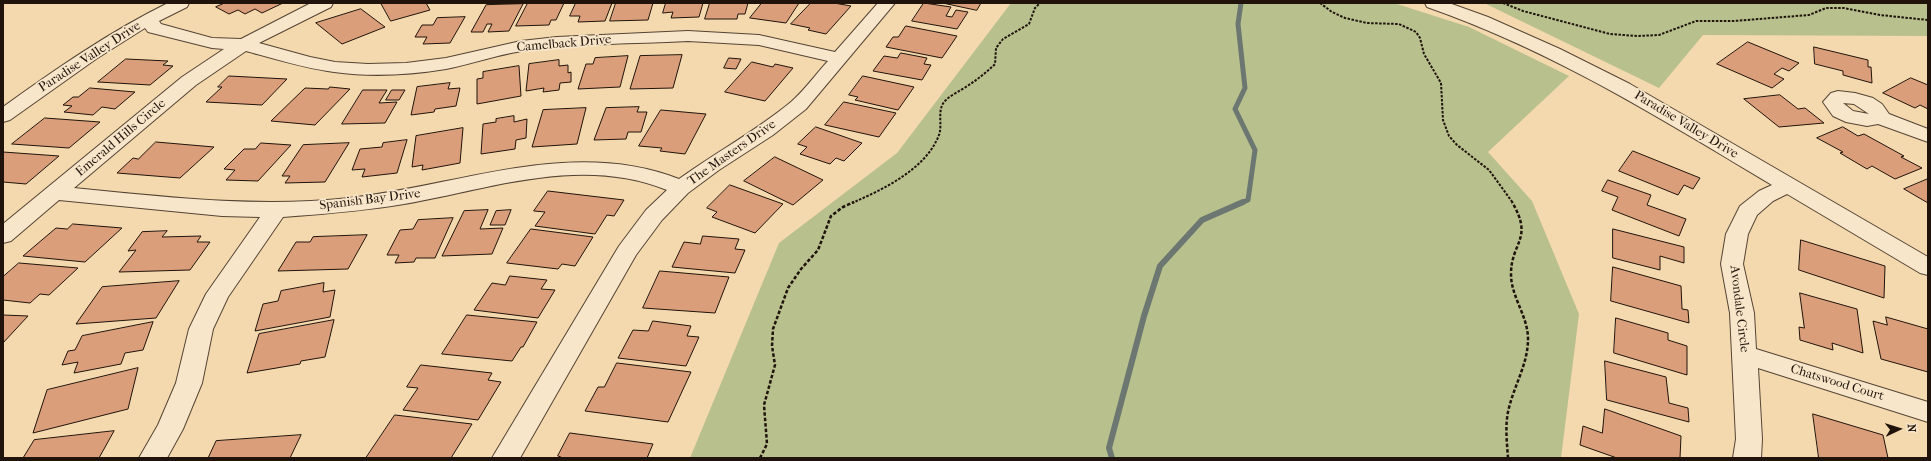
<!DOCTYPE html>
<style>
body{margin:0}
#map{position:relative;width:1931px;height:461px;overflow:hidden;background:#f5d9ae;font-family:"IM FELL French Canon",serif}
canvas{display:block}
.frame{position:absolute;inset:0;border:4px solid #1f130b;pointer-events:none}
.north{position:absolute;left:1879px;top:409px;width:40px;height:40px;-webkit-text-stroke:3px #f8e6ca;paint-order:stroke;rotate:86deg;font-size:11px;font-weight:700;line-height:16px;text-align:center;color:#1f130b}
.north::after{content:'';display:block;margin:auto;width:14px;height:18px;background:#1f130b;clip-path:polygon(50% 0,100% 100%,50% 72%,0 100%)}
</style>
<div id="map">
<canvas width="1931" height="461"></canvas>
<div class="frame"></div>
<div class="north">N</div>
</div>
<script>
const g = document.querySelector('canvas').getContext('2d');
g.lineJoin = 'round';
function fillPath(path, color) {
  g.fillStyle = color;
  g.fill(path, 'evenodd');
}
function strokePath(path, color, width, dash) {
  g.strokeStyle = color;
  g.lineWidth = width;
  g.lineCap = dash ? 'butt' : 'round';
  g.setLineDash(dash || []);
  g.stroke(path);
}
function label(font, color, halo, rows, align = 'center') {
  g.font = font + ' "IM FELL French Canon",serif';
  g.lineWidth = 3.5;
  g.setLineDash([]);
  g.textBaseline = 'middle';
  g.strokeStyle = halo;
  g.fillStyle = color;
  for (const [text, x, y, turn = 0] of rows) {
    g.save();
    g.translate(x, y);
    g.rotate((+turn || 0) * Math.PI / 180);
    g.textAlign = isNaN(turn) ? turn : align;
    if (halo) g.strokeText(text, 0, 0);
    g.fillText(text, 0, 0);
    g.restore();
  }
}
const green = new Path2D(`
 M1011,3H1394L1469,27L1569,76L1488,152L1532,201L1579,314L1561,458H690L779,243L897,153Z
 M1484,3H1928V36L1703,35L1659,88Z`);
const streamFar1 = new Path2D(`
 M1241,3L1238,24L1245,88L1235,109L1255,150L1248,200L1241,203`);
const stream = new Path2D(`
 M1112,458L1109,448L1144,316L1160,266L1202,220L1243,202`);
const building = new Path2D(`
 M225,3H283L262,13L255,9L245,14L238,10L229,14L216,7Z
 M381,3H426L430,10L391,21Z
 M528,3H564L556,20H551L549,25L516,26Z
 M576,3H612L605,21L578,22L580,16H570Z
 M616,3H653L648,20L610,21Z
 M666,3H703L699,17L671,18L673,12L663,13Z
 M710,3H748L745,14H738L737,19H705Z
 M762,3H799L786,23L750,18Z
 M811,3H834L851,6L826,34L808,30L810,28L791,24Z
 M924,3L951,7L946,16L952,17L956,10L968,12L957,29L912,21Z
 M943,3H981L977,10Z
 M523,4L509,31L488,32L492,24H487L483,32H471L486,5Z
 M361,9L385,27L342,44L316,23Z
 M465,17L450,43L423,44L427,37H415L422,25H433L437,18Z
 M906,26L957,36L942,58L886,47L893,37H898Z
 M1748,42L1799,63L1789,71L1782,68L1774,74L1784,79L1772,88L1717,64Z
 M1814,47L1868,60V67H1871L1872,83L1843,75V71L1815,64Z
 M901,53L927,58L924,64L931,65L922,80L873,71L884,56L897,58Z
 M682,55L673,88L630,89L640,56Z
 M628,56L620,87L578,89L586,64H593L595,58Z
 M729,58L741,59L736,69L724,68Z
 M126,59L168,61L163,65L173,66L150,85L98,82Z
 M559,60V66L568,65V73L571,72V82L560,83L559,90L543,92L544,88L526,91L529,64Z
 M752,62L773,67L775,64L793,68L765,101L725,92Z
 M519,66L521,96L477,104V79L483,78V72Z
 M229,76L287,79L262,105L206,102L222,87H218Z
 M863,76L914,87L898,110L855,100L858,97L849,95Z
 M1911,78L1928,85V109L1920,105L1915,108L1883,93Z
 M450,83L448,89L460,88L456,106L435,109L434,112L411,115L417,87Z
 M330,87L350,89L315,125L271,121L305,88L328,89Z
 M90,88L135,92L115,109L102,107L93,115L64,112L72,106L63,105L73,97H78Z
 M363,90H387L379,103L397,102L385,123L342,124Z
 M392,90H405L399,100H386Z
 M1780,95L1798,109L1805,108L1824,123L1779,127L1744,99Z
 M844,102L896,113L879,137L825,125Z
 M639,107L637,112H647L641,132H628L626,139L594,140L606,108Z
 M586,108L577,144L532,147L543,110Z
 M661,110L706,114L685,154L660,151L662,148L639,146Z
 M514,116V122L527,119L526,138L516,140L515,149L481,154L483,124L496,122V119Z
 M45,118L100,122L69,148L12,144Z
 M816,127L862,143L844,161L836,158L830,164L800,154L807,147L798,144Z
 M1843,127L1858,136L1864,134L1904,156L1901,157L1922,168L1895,179L1872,166L1867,169L1840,153L1843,152L1817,138Z
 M463,128L460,163L422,170L423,165L412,167L416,136Z
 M407,140L397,173L362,177L365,169L352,170L360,149L382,147L383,143Z
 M156,142L214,147L180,178L117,173L133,158L138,159Z
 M261,143L291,145L258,181L226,180L235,170L224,169L244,149H255Z
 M349,143L325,182L285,183L290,176H282L303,145Z
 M1633,151L1700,178L1693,189L1684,185L1678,195L1619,171Z
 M3,152L59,156L26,184L3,182Z
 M775,157L823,180L793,205L744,181Z
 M1928,179V203L1904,189Z
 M1608,180L1651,195L1647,205L1686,219L1679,236L1612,210L1618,197L1602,191Z
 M730,185L783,204L755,233L712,217L717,212L707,208Z
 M548,191L624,200L614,216L607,215L595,234L535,226L545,212L534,211Z
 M488,210L480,229L503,228L492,254L442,256L464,211Z
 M511,210L505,225H490L496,211Z
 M453,218L435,258H416L414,262L395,263L399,255H387L400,230L413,229L418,220Z
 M73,224L122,228L85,262L23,256L56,228L67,229Z
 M531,229L593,237L575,266L562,264L558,269L507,263Z
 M1613,229L1684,247V263L1660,256V270L1613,258Z
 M167,231L162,237L201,236L197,242H210L190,270L119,272L136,250L128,251L142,232Z
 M367,235L348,269L278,271L296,242H310L313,237Z
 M703,236L739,239L735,249L745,250L735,273L672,267L684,242L700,244Z
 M1801,240L1885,266L1884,298L1799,270Z
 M19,263L78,268L49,295L40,294L30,303L3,300V277Z
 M1613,267L1681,286L1682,309L1688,310L1689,323L1611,301Z
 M660,271L729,277L715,313L643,308Z
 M510,276L547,280L541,289L555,290L538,318L474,310L492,283L505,285Z
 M179,281L156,318L76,324L102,287Z
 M324,283L323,292L335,290L330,317L255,331L263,304L278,301L281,291Z
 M1800,293L1857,309L1863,353L1832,343L1833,350L1800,340L1799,327L1804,328Z
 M3,315L28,316L3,343Z
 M467,315L537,322L523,347H521L512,361L442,354Z
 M1886,317L1928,329V372L1881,359L1873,321L1887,325Z
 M1616,318L1668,333V340L1687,346V375L1614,353Z
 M334,320L325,357L301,361L300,364L247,373L259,334Z
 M653,321L691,326L687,336L699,337L686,366L618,358L633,330L648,331Z
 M153,322L143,350L125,353L121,364L74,373L78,362L62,365L68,351L75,350L82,336Z
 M1605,361L1666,377L1669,403L1688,408L1689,422L1607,400Z
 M617,363L691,372L668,422L585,411L598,387H604Z
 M421,365L492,373L488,380L501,382L478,420L403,410L418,388L407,387Z
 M138,368L128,409L33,433L47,390Z
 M1605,409L1681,436L1680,458H1617L1580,445L1583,426L1602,433Z
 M1813,414L1883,435L1888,458H1819Z
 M395,415L472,424L451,458H366Z
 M114,431L99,458H23L34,440Z
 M570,433L653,444L647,458H563L558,456Z
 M301,435L290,458H208L216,441Z`);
const pathFar1 = new Path2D(`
 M1320,3L1332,12L1345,18L1367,23L1399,24L1416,32L1420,38L1424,54L1441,83L1443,120L1449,136L1457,145L1489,170L1513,203
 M1503,3L1523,11L1610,34L1637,36L1659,35L1696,21H1734L1809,15L1826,8H1844L1880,15L1928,20
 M852,203C884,189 926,169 939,135C943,124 936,109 946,100C950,96 956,93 961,90C974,82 985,74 995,64L996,48L1003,39L1029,24L1035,8L1040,3`);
const path = new Path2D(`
 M760,458L767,444L764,405L775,365L772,346L773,329L788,288L801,269L818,250L831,216L843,207L854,202
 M1508,458C1507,443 1505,427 1508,412C1513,387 1528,365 1528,339C1528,316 1511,297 1511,274C1511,242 1534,239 1512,202`);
const minor = new Path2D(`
 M168,3H189L187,7L159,21L161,24L212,38L241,39L311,3H333L331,7L259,43L310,57L335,62L368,64L406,63L446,58L521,41L557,37L688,31L759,35L835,52L878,3H895L806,109L773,135L719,170L688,193L662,220L636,255L520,458H492L619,246L646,210L667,190C581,155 490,189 404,204C363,211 323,214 283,217L228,297L213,329L202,383L183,429L167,458H139L158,425L176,383L189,329L206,294L260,217L222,216L59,200L11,241L3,243V224L182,77L224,49L212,48L148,32L145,28L96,59L10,120L3,122V107C56,69 109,32 168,3ZM688,41L759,45L828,61C816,74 804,91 791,102C756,131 715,153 679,179C571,137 458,186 349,198C257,208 166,197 74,188L196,85L246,51C275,59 304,68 334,72C370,77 410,75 446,69C471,64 496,55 522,51C577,43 633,44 688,41Z
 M1425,3H1449L1488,17L1560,49L1630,84L1928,257V275L1920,273L1787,194L1773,201L1757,215L1748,234L1743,264L1754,313L1756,349L1928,402V422L1758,368L1762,439L1761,458H1733L1736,439L1730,313L1721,264L1726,234L1740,206L1759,191L1772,185C1658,117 1553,51 1427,7Z
 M1838,91L1855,93L1873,98L1882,104L1889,114L1928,129V142L1878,124L1867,126L1846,122L1833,116L1823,102L1831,93ZM1843,103L1854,104L1869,114L1853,111Z`);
const streetNames = [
 ["Camelback Drive",564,44,-5],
 ["Paradise Valley Drive",90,57,-33],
 ["Paradise Valley Drive",1686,125,31],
 ["Emerald Hills Circle",121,138,-40],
 ["The Masters Drive",732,153,-35],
 ["Spanish Bay Drive",370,200,-7],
 ["Avondale Circle",1739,309,83],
 ["Chatswood Court",1837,383,17]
];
fillPath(green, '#b8c08d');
strokePath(streamFar1, '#6b7770', 5);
strokePath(stream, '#6b7770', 6);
fillPath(building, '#db9e7a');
strokePath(building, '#1f130b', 1);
strokePath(minor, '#544434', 2);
strokePath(pathFar1, '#1f130b', 2, [2.5, 1.5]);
strokePath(path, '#1f130b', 2.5, [3.5, 2]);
fillPath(minor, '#f8e6ca');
label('13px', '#1f130b', '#f8e6ca', streetNames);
</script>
